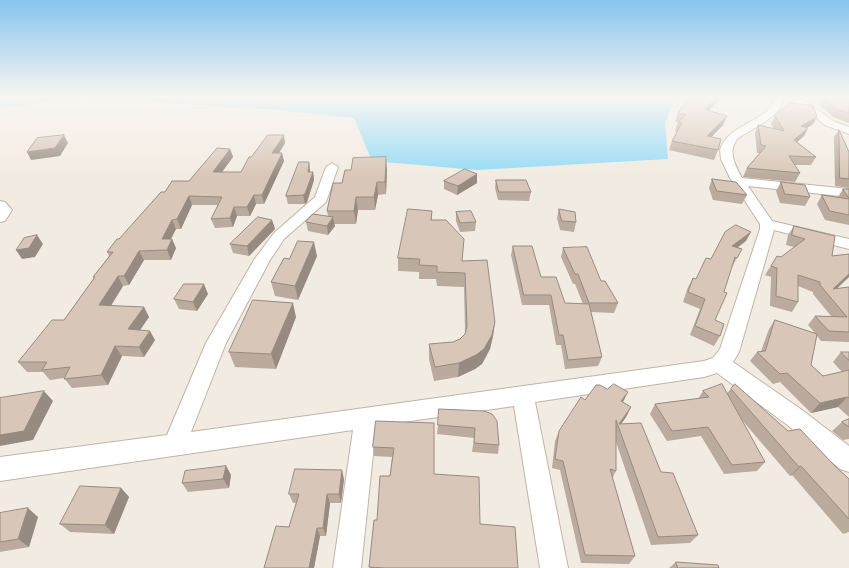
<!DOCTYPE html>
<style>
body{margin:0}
canvas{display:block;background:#f2ebe1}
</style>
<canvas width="849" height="568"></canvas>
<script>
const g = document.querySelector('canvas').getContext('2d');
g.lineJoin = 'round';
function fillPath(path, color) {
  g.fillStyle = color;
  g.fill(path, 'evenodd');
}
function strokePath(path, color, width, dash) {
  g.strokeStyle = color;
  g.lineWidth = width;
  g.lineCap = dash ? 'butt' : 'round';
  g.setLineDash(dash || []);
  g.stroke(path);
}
const water = new Path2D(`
 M0,98H78L0,108Z
 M88,98H687L674,101L665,123L668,159L477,170L372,161L354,118L267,109Z`);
const minor = new Path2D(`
 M775,98H784C782,116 752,129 738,138C727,151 735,165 742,178L849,189V197L748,186L772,221L849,239V249L774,230L739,352L733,362L802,410L849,446V472L840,469L786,424L717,373L704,377L535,402L568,568H540L514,406L376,426L361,568H333L353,430L0,481V457L167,435L206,343L254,260L274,233L315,197L326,167L332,163L338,167L326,202L284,239L270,260L226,343L191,432L704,361L713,358L720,349L760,229V224L730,178L721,159L720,150C728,123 769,122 775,98Z
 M790,98H801L833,121L849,127V134L825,125Z
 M0,201L5,202L12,210L5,221L0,222Z`);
const wall = new Path2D(`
 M691,98H720L719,100L708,111L727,116L723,125L711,137L718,150L714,160L669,150L672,141L677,132L675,131L678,122H675L678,113Z
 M815,98H849V123L833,117L820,105L821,102Z
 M775,116L813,124L807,128H808L804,136L797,142L816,157L811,165H794L800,173L795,182L743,177L747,168L760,153H757L755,133L758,125L774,129L771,124Z
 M839,130L849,152V188L835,186L834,137Z
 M285,143L279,153L284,161L264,204H256L250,216H237L233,227L215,228L211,219L218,205H192L181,229H176L171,239H172L176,248L171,260H144L129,285L123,286L111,306L144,307L149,317L140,330L155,340L144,357L122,356L108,385L72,388L64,378L50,380L43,372H27L18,362L64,320L94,278L93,277L109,256L107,252L165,192L189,181L230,149L233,157L222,172H241L251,157Z
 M309,162L310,172H313L314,180L307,202L305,204H288L286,196Z
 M387,170L386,194L378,195L375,210H358L356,224H334L335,226L328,235L308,231L306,222L328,216L327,211L342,183Z
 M477,174V183L457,195L444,189V181Z
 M712,179L747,195L742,204L713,200L709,188Z
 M496,180L531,192L529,201L498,200L495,188Z
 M781,182L810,197L805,206L780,203L776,191Z
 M843,189H849V225L825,220L817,204L822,195L838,197Z
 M559,209L576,222L574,232L560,230L557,218Z
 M432,211V220L463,261L495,322L493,336L490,349L482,364L475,369L458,377L434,381L429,359V344L453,342L460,339L465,334L464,287L437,286L436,279H419V272L398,271V258Z
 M456,212L476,222L475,231L460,232L456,221Z
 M272,220L275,229L249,256L233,253L230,244Z
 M794,226L832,256L849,254V277L836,289L849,287V342L821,341L817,336L811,365L823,376L842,372L833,362L841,352H849V417L838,407L811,413L780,382L773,384L750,361L757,352L761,351L769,329L775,320L815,333L808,325L815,316H831L813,294V292L798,286V302L792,312L770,306L771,277L765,275L777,256L781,257L794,247L786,245L788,235Z
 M746,241L738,247L742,249L732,267H731L715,320L720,336L714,346L690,335L700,309L683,302L688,287L693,278L696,279L711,259Z
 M513,246L565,303L583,304L575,284H573L561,257L563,248L601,281L618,303L614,313L591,312L602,357L598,366L565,369L561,345H556L549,305H522L511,255Z
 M317,256L298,300L275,296L271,282L289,259Z
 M208,294L197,311L179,309L174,299Z
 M296,317L276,369L235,367L229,352Z
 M607,389L623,402L631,407L626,417L621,424L661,472L698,535L690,543L651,545L616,442V471L612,479L635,556L629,564L581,563L560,470L552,468L555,441L559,431L585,400Z
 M731,389L832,463L849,479V532L843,534L792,475L790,476L741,419L765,462L757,471L724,474L701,436L667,441L650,414L655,404L698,399L703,391L727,393Z
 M484,411L499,445L498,454L472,452L474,438L437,434L438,425Z
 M849,419V439L843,440L832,431L842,422Z
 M376,421L434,474L480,524L518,568H369L374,520H377L390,476L392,457L374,456L373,447Z
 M226,466L231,475L229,488L188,492L182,483Z
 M344,479L341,503H330L326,536H320L314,568H264L289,527L296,503H293L289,494Z
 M121,488L129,497L114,534L70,532L60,524Z
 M0,513L38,517L29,547L0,552Z
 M676,562L719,568H669Z`);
const shadedWall = new Path2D(`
 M717,98H720L719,100L701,118L704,109Z
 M727,116L723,125L703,146L707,136Z
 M817,117L813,124L797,134L801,126Z
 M808,128L804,136L790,148L794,140Z
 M64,135L68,143L60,156L31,160L27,152Z
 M284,135L285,143L274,161L272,153Z
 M230,149L233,157L216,180L213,172Z
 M282,153L284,161L264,204L262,195Z
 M386,157L387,170L386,194L385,182Z
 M309,162L310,170V180L308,172Z
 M313,172L314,180L307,202L305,204L303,195Z
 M477,174V183L457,195L458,186Z
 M377,182L378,195L375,210L374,197Z
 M254,195L256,204L250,216L247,207Z
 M189,196L192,205L181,229L177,219Z
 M356,197L358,210L356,224L354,211Z
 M234,207L237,216L233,227L230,218Z
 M333,217L335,226L328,235L327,226Z
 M172,220L176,229L166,248L162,239Z
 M272,220L275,229L249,256L247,246Z
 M751,232L746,241L727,255L732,246Z
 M37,235L43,244L35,257L22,259L16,250Z
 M172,239L176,248L171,260L167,250Z
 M314,242L317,256L298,300L295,286Z
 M139,251L144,260L129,285L124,276Z
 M849,274V277L829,296L833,289Z
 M118,276L123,286L105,315L99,305Z
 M204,284L208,294L197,311L193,302Z
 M293,303L296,317L276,369L271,354Z
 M144,307L149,317L134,339L128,329Z
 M495,322L493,336L490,349L482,364L475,369L458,377L459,363Z
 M150,331L155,340L144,357L139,347Z
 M115,346L122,356L108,385L101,375Z
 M44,391L53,401L33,440L0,446V435Z
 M628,392L623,402L616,411L621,401Z
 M847,397L838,407L811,413L820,403Z
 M631,407L626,417L619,427L618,426Z
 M226,466L231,475L229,488L223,479Z
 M801,466L792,475L790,476L799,467Z
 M342,470L344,479L341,503L339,494Z
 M121,488L129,497L114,534L105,525Z
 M327,494L330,503L326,536L323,528Z
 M28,508L38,517L29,547L18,539Z
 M317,528L320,536L314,568H309Z`);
const building = new Path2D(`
 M691,98H717L704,109L727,116L707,136L721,139L718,150L672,141L682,123L678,122L686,115L678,113L687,100Z
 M824,98H849V113L838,110Z
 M790,103L810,105L814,108L817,117L801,126L808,128L794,140L816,157L789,156L800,173L747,168L766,146L761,145L758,125L784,131L775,116Z
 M839,130L849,152V179L840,178Z
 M64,135L55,148L27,152L37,138Z
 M268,135H284L272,153H282L262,195H254L247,207H234L230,218L211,219L222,197L189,196L177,219L172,220L162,239H172L167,250L139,251L124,276H118L99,305L144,307L128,329L150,331L139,347L115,346L101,375L64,379L70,367L42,370L47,362H18L52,320H64L95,277H93L113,252H107L117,239H119L161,192H165L172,181H189L217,148L230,149L213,172H241L249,157H251Z
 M386,157L385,182H377L374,197H356L354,211H327L333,183H342L345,170H351L353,158Z
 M299,162H309L308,172H313L305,194L303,195L286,196Z
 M465,169L477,174L458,186L444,181Z
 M712,179L736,182L747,195L717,191Z
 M496,180H526L531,192H499Z
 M781,182L805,185L810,197L785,194Z
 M843,189H849V198Z
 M822,195L849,199V215L830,211Z
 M408,209L432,211L431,220H446L464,239L462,261L487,260L495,322L492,335L484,349L476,355L459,363L435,367L429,344L453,342L460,339L465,334L467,326L465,273L437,272V266L419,265L420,259L398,258Z
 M559,209L575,212L576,222L562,221Z
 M471,211L476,222L460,223L456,212Z
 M313,214L333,217L327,226L306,222Z
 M258,217L272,220L247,246L230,244Z
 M736,225L751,232L732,246L742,249L737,258L735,257L724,292L727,293L715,320L724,324L720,336L695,326L705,299L688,292L693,278L696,279L706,258L711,259L725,232Z
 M794,226L835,236L832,256L849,254V274L833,289L849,287V332L829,331L815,316L847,317L820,285V282L798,275V302L776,296L777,268L771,266L777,256L781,257L805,239L792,235Z
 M37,235L29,248L16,250L24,238Z
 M298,241L314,242L295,286L271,282L284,258L289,259Z
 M513,246H532L541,277H556L565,303L589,304L602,357L568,360L563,335H559L551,295H524Z
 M587,247L601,281H605L618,303H589L578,274H575L563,248Z
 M184,284H204L193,302L174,299Z
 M253,300L293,303L271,354L229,352Z
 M775,320L817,334L811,365L823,376L849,370V398L847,397L820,403L787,373L780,374L757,352L765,351Z
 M841,352H849V360Z
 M614,384L628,392L621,401L631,407L619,424L641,423L661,472L673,473L698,535L658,537L616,420V471L610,469L635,556L585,555L563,461L555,459L559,431L581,397L585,400L596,385H600L607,389Z
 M722,384L765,462L732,465L708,427L672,431L655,404L709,397L703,391Z
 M735,384L788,431L800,429L832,463L849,479V519L801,466L799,467L731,389Z
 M44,391L24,431L0,435V398Z
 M439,409L484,411L492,414L497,421L499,445L474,443L475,428L438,425Z
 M849,419V427L842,422Z
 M376,421L434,423V474L479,477L480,524L515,527L518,568H385L369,567L374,520H377L380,476H390L394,448L373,447Z
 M226,466L223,479L182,483L185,471Z
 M295,469L342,470L339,494H327L323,528H317L309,568H264L276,526L289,527L299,494H289Z
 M80,486L121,488L105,525L60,524Z
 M28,508L18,539L0,542V513Z
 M676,562L718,565L719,568H678Z`);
fillPath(water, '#96dbf6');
strokePath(minor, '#c0b4a6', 2);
fillPath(minor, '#fff');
fillPath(wall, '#baab9e');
fillPath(shadedWall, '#978b81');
fillPath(building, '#d8c7b8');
strokePath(building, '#978b81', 1);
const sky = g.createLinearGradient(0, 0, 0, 177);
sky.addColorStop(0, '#87c4ee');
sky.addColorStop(0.55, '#f9f6f2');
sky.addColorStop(1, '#f9f6f200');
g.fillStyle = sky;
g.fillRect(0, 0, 849, 177);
</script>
